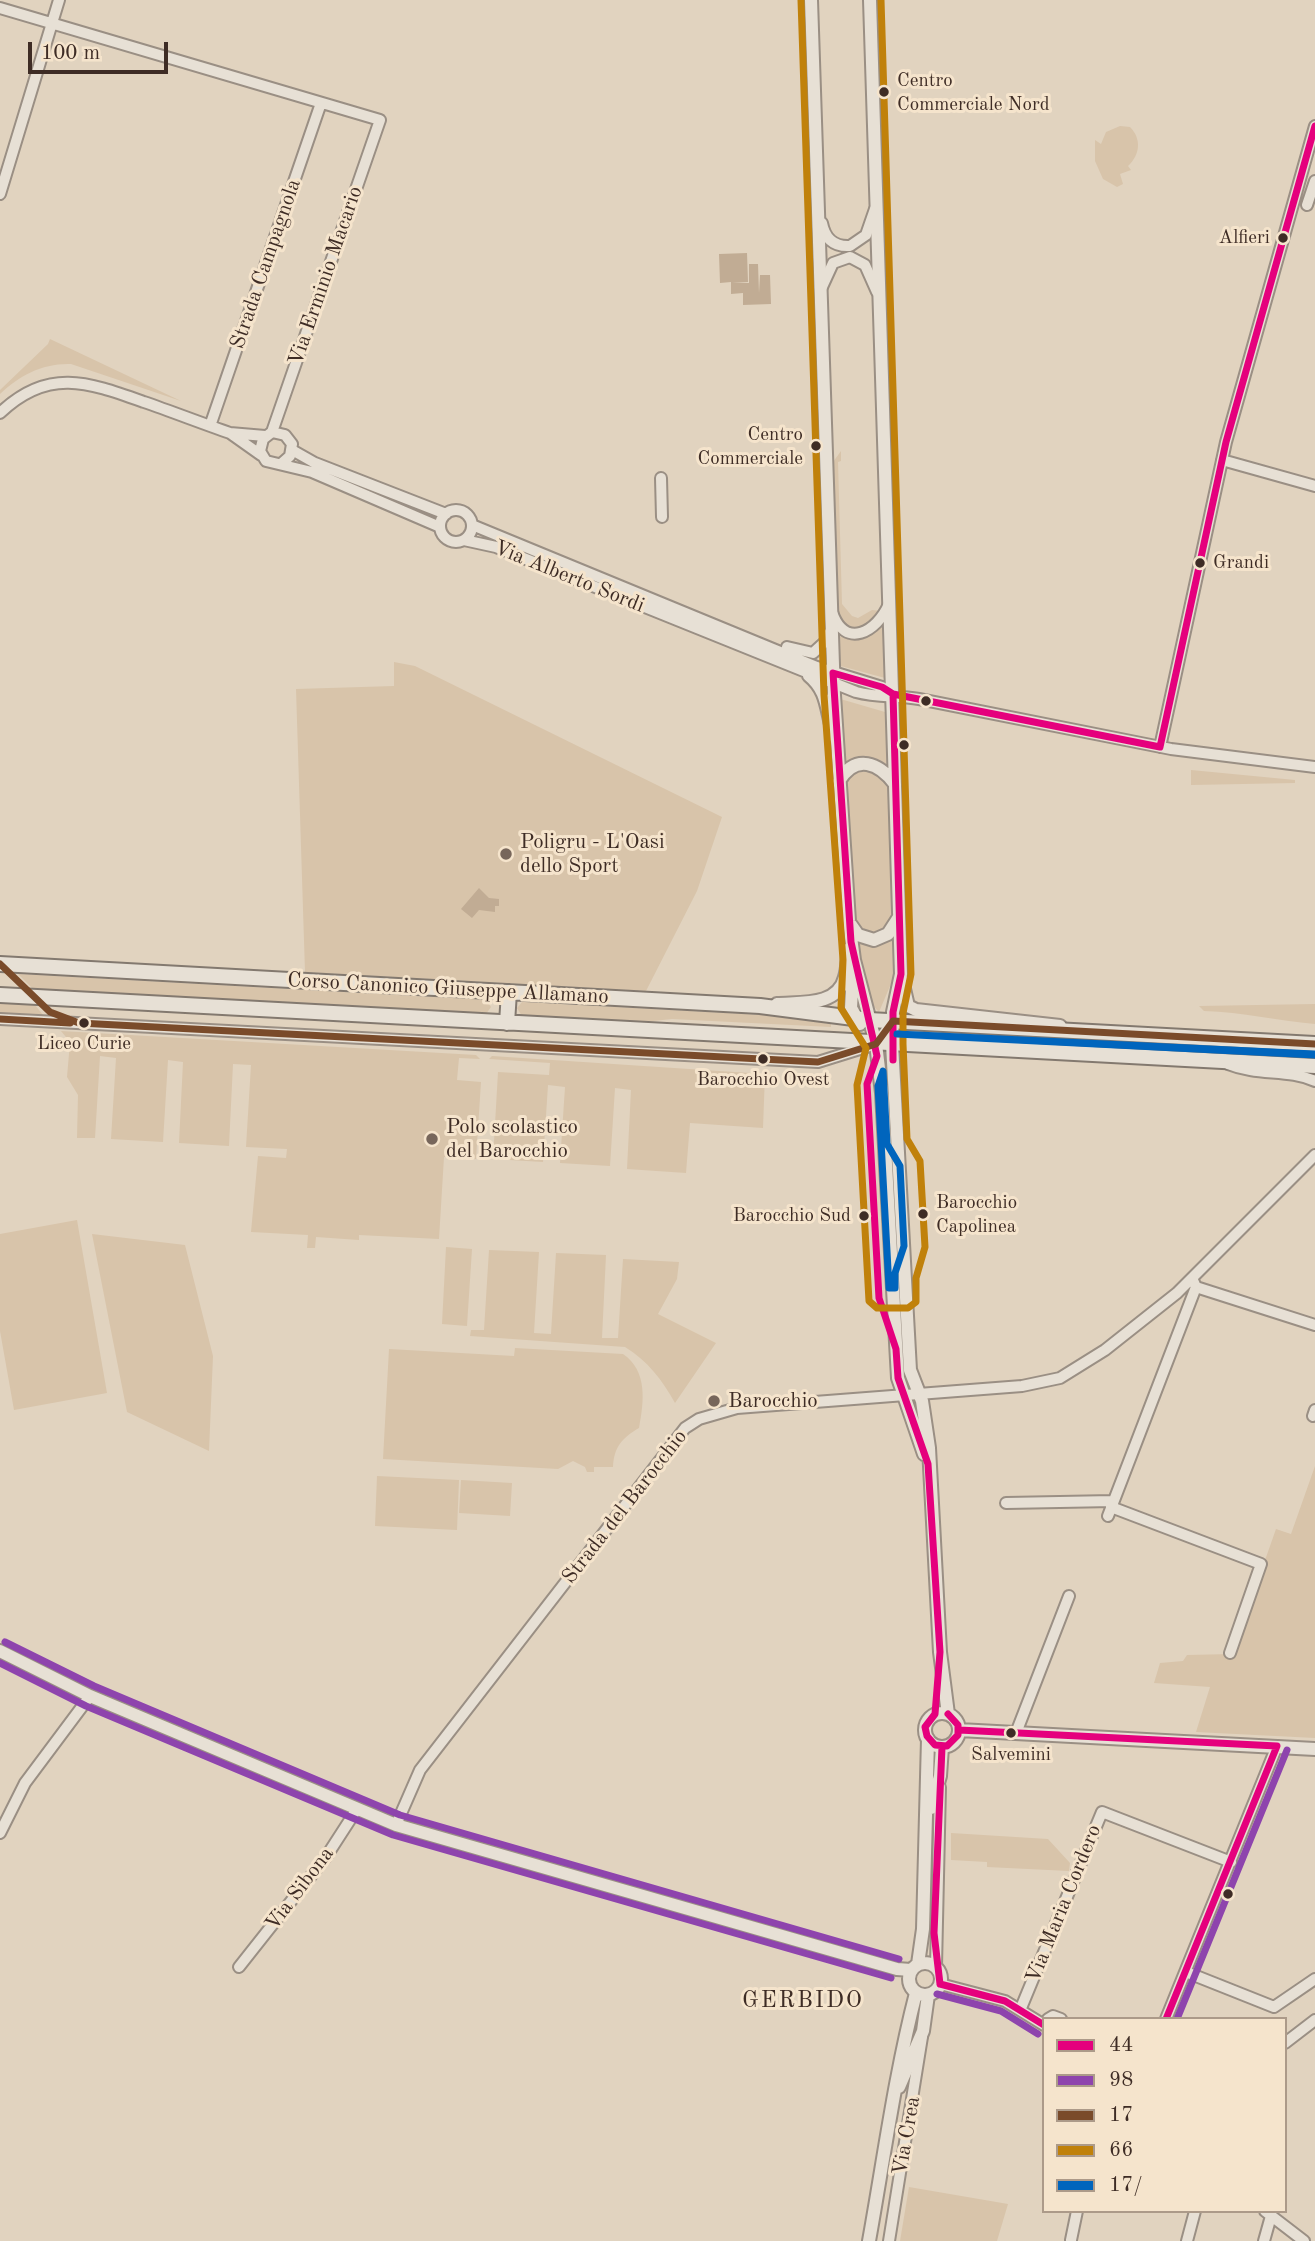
<!DOCTYPE html>
<style>
body{margin:0}
#map{position:relative;width:1315px;height:2241px;overflow:hidden;background:#e1d3bf;font-family:"Old Standard TT",serif}
canvas{display:block}
.legend{position:absolute;left:1042px;top:2017px;width:245px;height:196px;box-sizing:border-box;background:#f5e4cc;border:2px solid #ac9a89;margin:0;padding:9px 12px;list-style:none;font-size:21px;color:#3e2c25}
.legend li{display:flex;align-items:center;gap:14px;height:35px}
.legend b{width:35px;border:2px solid #ac9a89}
.scale{position:absolute;left:28px;top:42px;width:140px;height:32px;box-sizing:border-box;border:4px solid #3e2c25;border-top:0;padding-left:9px;font-size:21px;line-height:24px;white-space:nowrap;color:#3e2c25;-webkit-text-stroke:5px #f5e4cc;paint-order:stroke}
</style>
<div id="map">
<canvas width="1315" height="2241"></canvas>
<ul class="legend">
<li><b style="height:9px;background:#e5007d"></b>44</li>
<li><b style="height:9px;background:#8e44ad"></b>98</li>
<li><b style="height:9px;background:#7a4b2a"></b>17</li>
<li><b style="height:9px;background:#c0810b"></b>66</li>
<li><b style="height:9px;background:#0065bd"></b>17/</li>
</ul>
<div class="scale">100 m</div>
</div>
<script>
const g = document.querySelector('canvas').getContext('2d');
g.lineJoin = 'round';
function fillPath(path, color) {
  g.fillStyle = color;
  g.fill(path, 'evenodd');
}
function strokePath(path, color, width, dash) {
  g.strokeStyle = color;
  g.lineWidth = width;
  g.lineCap = dash ? 'butt' : 'round';
  g.setLineDash(dash || []);
  g.stroke(path);
}
function label(font, color, halo, rows, align = 'center') {
  g.font = font + ' "Old Standard TT",serif';
  g.lineWidth = 6;
  g.setLineDash([]);
  g.textBaseline = 'middle';
  g.strokeStyle = halo;
  g.fillStyle = color;
  for (const [text, x, y, turn = 0] of rows) {
    g.save();
    g.translate(x, y);
    g.rotate((+turn || 0) * Math.PI / 180);
    g.textAlign = isNaN(turn) ? turn : align;
    if (halo) g.strokeText(text, 0, 0);
    g.fillText(text, 0, 0);
    g.restore();
  }
}
const green = new Path2D(`
 M1120,126L1130,127C1142,139 1140,155 1128,166L1131,170L1120,174L1123,184L1117,187L1103,179L1095,161V140L1101,144L1106,132Z
 M50,339L181,401L71,364C43,363 20,375 0,394V390L48,344Z
 M841,451V461L838,462L842,604L852,616L858,618L872,610L882,611L878,618L860,629L847,626L834,611L833,462Z
 M883,624L885,678L837,665L836,637L868,636Z
 M394,662L415,666L722,817L697,891L646,991L305,972L296,689L394,686Z
 M837,698L885,712L888,767L868,758L842,769Z
 M867,768L886,780L889,787L892,920L890,926L873,937L855,927L846,780L854,771Z
 M1191,770L1295,780V783L1191,785Z
 M893,933V979L879,1012C862,996 857,961 858,939Z
 M18,974L486,1000L491,1007L486,1014L33,989Z
 M522,1002L763,1015L831,1024V1027L672,1019L644,1022L522,1016L517,1008Z
 M0,1003L35,1005L43,1015L0,1013Z
 M1315,1004V1024C1277,1021 1243,1012 1204,1011L1199,1006Z
 M61,1031L476,1055L480,1059L459,1058L457,1080L481,1082L476,1159L444,1157L439,1239L359,1235V1240L316,1237L315,1248H307L308,1235L251,1232L258,1156L286,1158L287,1149L246,1147L251,1065L233,1064L229,1146L179,1143L183,1062L168,1060L163,1142L111,1139L116,1058L100,1056L95,1138H77L78,1095L67,1077L70,1042Z
 M919,1033L1033,1040L1054,1035L1315,1050V1055H1251L919,1038Z
 M492,1056L765,1074L763,1128L690,1123L686,1173L627,1169L631,1090L615,1088L610,1166L560,1163L565,1087L548,1085L543,1162L493,1159L498,1072L549,1075L550,1063L489,1059Z
 M77,1220L107,1393L14,1410L0,1331V1234Z
 M92,1234L185,1245L213,1356L209,1451L127,1412Z
 M446,1247L472,1249L467,1326L442,1324Z
 M489,1250L539,1252L534,1333L551,1334L556,1253L606,1255L602,1338H618L623,1259L679,1262L677,1279L658,1314L716,1343L675,1403C662,1380 648,1361 625,1347L470,1336L471,1330H484Z
 M515,1348L623,1354C648,1371 644,1402 639,1428C622,1438 614,1447 613,1467H594V1472H587L585,1467L573,1461L558,1469L383,1459L389,1349L514,1356Z
 M1315,1466V1738L1196,1732L1210,1687L1154,1683L1160,1663L1183,1661L1187,1655L1232,1654L1276,1529L1291,1534Z
 M377,1476L459,1480L457,1530L375,1526Z
 M461,1480L512,1483L510,1516L459,1513Z
 M951,1833L1048,1839L1070,1863L1069,1871L987,1867V1862L951,1860Z
 M909,2187L1008,2204L997,2241H900Z`);
const water = new Path2D(`
 M747,253L748,282L732,283H749V264H758L759,293L760,275H770L771,304L743,305V293L731,294V282L720,283L719,254Z
 M479,888L489,898L499,899V906H495V912L479,910L472,918L461,909Z`);
const minor = new Path2D(`
 M0,8L380,120L272,432
 M0,194L59,0
 M1307,205L1315,181
 M822,223C825,239 834,247 850,246L866,235L875,209
 M822,287L833,263L850,257L865,265L877,292
 M0,413C48,367 88,382 144,402C173,412 201,423 230,433
 M210,426L321,103
 M292,450L315,463L446,514
 M261,455L230,433L265,436
 M1222,460L1315,486
 M281,464L290,456L292,444L285,435L272,432L263,439L260,451L266,461L312,472L440,527
 M661,478L662,517
 M440 526a16 16 0 1 1 32 0a16 16 0 1 1-32 0Z
 M472,525L817,667L882,687L893,694
 M464,540L496,547L856,692C878,698 897,695 919,699L1171,749L1315,767
 M832,612C845,650 877,632 889,604
 M787,647L813,653L825,642L831,630
 M808,676C830,694 824,715 835,739
 M1160,747L1226,442L1315,126
 M0,1019L818,1062L876,1044L893,1021
 M1228,1064C1258,1076 1288,1069 1315,1081
 M1196,1287L1315,1325
 M1313,1416L1315,1410
 M1006,1503L1113,1501
 M1111,1507L1261,1564L1230,1653
 M1108,1516L1196,1287L1192,1278
 M1016,1733L1069,1596
 M396,1825L420,1770L685,1428L699,1419L737,1408L1022,1386L1060,1378L1105,1350L1177,1293L1315,1155
 M0,1833L25,1783L90,1696
 M936,1966L940,1787
 M239,1967L326,1857L357,1809
 M1186,1972L1274,2007L1315,1979
 M940,1984L1005,2001L1044,2025
 M1021,2008L1102,1812L1231,1862
 M1048,2019L1053,2016L1061,2019
 M1166,2019L1277,1746
 M1285,2043L1315,2020
 M1265,2211L1304,2241
 M1071,2240L1077,2211
 M889,2241L922,2037
 M1187,2241L1195,2211
 M1264,2241L1271,2216`);
const tertiary = new Path2D(`
 M811,0L834,695L849,921L854,960L876,1044L882,1093L898,1378L924,1454
 M870,0L901,974L893,1012L892,1044L910,1370L922,1401L929,1448L940,1652L948,1714
 M839,781C856,753 879,763 895,784
 M851,925L858,935L874,940L888,934L899,917
 M853,971L851,1008L860,1024
 M902,980L908,1006L916,1010L1060,1026
 M777,1004C800,1002 838,1007 845,977C848,968 847,959 849,949
 M0,1651L90,1696L396,1825L897,1969L911,1970
 M925 1730a17 17 0 1 1 34 0a17 17 0 1 1-34 0Z
 M959,1730L1315,1749
 M931,1808L940,1776L942,1747
 M909 1979a16 16 0 1 1 32 0a16 16 0 1 1-32 0Z
 M918,1964L923,1929L928,1739
 M899,2087L923,2031L928,1995
 M869,2241C884,2158 895,2074 916,1993`);
const secondary = new Path2D(`
 M0,964L760,1006L869,1020L1315,1044
 M0,995L1315,1066
 M507,1023L509,992`);
const bus1 = new Path2D(`
 M893,694L901,974L893,1012V1060
 M1160,747L1226,442L1315,126
 M948,1714L958,1725V1735L947,1746L935,1745L927,1736L925,1727L935,1714L940,1652L928,1464L898,1378L896,1349L879,1298L867,1084L877,1056L851,942L833,673L882,687L893,694L1160,747
 M959,1730L1277,1746L1166,2019
 M940,1984L934,1933L942,1747
 M940,1984L1005,2001L1044,2025`);
const bus2 = new Path2D(`
 M5,1642L94,1686L400,1815L899,1959
 M0,1663L86,1706L393,1835L891,1978
 M937,1994L1001,2011L1038,2034
 M1177,2019L1287,1750`);
const bus3 = new Path2D(`
 M0,964L50,1012L79,1023L818,1062L876,1044L893,1021L1315,1044
 M0,1019L70,1023`);
const bus4 = new Path2D(`
 M801,0L824,695L843,960L841,1008L866,1048L857,1085L869,1301L877,1308H908L916,1302V1278L925,1247L920,1161L907,1139L903,1044V1013L911,974L881,0`);
const bus5 = new Path2D(`
 M1314,1054L897,1034L1315,1055
 M883,1071L887,1144L900,1166L904,1246L895,1273V1288H889L878,1086Z`);
const markers = [
 [884,92,6,"#3e2c25"],
 [1283,238,6,"#3e2c25"],
 [816,446,6,"#3e2c25"],
 [1200,563,6,"#3e2c25"],
 [926,701,6,"#3e2c25"],
 [904,745,6,"#3e2c25"],
 [506,854,7,"#77665b"],
 [84,1023,6,"#3e2c25"],
 [763,1059,6,"#3e2c25"],
 [432,1139,7,"#77665b"],
 [923,1214,6,"#3e2c25"],
 [864,1216,6,"#3e2c25"],
 [714,1401,7,"#77665b"],
 [1011,1733,6,"#3e2c25"],
 [1228,1894,6,"#3e2c25"]
];
const busNames = [
 ["Centro",897,81],
 ["Commerciale Nord",897,105],
 ["Alfieri",1270,238,"right"],
 ["Centro",803,435,"right"],
 ["Commerciale",803,459,"right"],
 ["Grandi",1213,563],
 ["Liceo Curie",84,1044,"center"],
 ["Barocchio Ovest",763,1080,"center"],
 ["Barocchio",936,1203],
 ["Capolinea",936,1227],
 ["Barocchio Sud",851,1216,"right"],
 ["Salvemini",1011,1755,"center"]
];
const streetNames = [
 ["Strada Campagnola",266,264,-71],
 ["Via Erminio Macario",326,276,-71],
 ["Via Alberto Sordi",569,577,22],
 ["Corso Canonico Giuseppe Allamano",448,989,3],
 ["Strada del Barocchio",625,1507,-52],
 ["Via Sibona",300,1889,-53],
 ["Via Maria Cordero",1064,1904,-68],
 ["Via Crea",907,2136,-80]
];
const poiNames = [
 ["Poligru - L'Oasi",520,842],
 ["dello Sport",520,866],
 ["Polo scolastico",446,1127],
 ["del Barocchio",446,1151],
 ["Barocchio",728,1401]
];
const neighbourhoodNames = [
 ["GERBIDO",803,2001]
];
fillPath(green, '#d8c4aa');
fillPath(water, '#c1ac94');
strokePath(minor, '#9a8f84', 14);
strokePath(tertiary, '#9a8f84', 16);
strokePath(secondary, '#83796f', 18);
strokePath(minor, '#e7e0d5', 10);
strokePath(tertiary, '#e7e0d5', 12);
strokePath(secondary, '#e7e0d5', 14);
strokePath(bus1, '#e5007d', 7);
strokePath(bus2, '#8e44ad', 7);
strokePath(bus3, '#7a4b2a', 7);
strokePath(bus4, '#c0810b', 7);
strokePath(bus5, '#0065bd', 7);
for (const [x, y, r, color] of markers) {
  const dot = new Path2D();
  dot.arc(x, y, r, 0, 2 * Math.PI);
  g.fillStyle = color;
  g.fill(dot);
  strokePath(dot, '#f5e4cc', 2.5);
}
label('19px', '#3e2c25', '#f5e4cc', busNames, 'left');
label('21px', '#3e2c25', '#f5e4cc', streetNames);
label('21px', '#3e2c25', '#f5e4cc', poiNames, 'left');
g.letterSpacing = '2px';
label('23px', '#3e2c25', '#f5e4cc', neighbourhoodNames);
g.letterSpacing = '0px';
</script>
